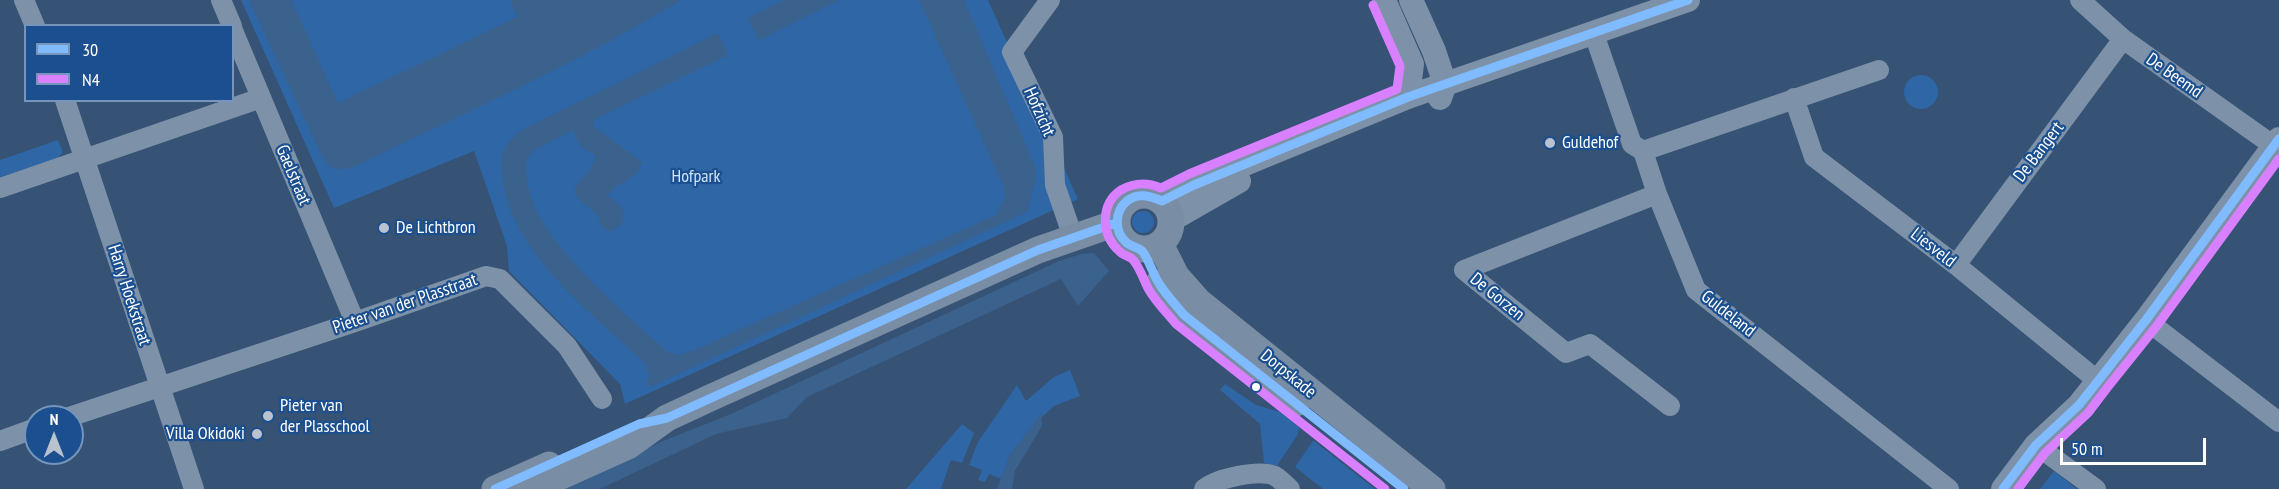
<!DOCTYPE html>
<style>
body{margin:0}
#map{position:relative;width:2279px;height:489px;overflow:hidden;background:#365274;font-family:"PT Sans Narrow",sans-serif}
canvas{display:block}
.legend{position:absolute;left:24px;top:24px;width:210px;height:78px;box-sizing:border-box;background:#1b4f8f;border:2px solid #7695bc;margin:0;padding:8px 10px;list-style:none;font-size:18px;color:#fff}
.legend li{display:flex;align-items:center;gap:12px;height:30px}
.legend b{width:30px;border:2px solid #7695bc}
.north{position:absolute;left:24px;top:405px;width:60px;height:60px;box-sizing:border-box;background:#1b4f8f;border:2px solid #7695bc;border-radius:50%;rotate:0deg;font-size:16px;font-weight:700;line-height:24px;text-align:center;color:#fff}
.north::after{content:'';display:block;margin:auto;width:21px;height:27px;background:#b9c2ce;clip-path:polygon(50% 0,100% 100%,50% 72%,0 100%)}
.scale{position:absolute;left:2060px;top:438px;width:146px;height:27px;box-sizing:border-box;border:3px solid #fff;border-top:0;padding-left:8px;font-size:18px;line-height:21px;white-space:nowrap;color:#fff;-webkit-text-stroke:4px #1b4f8f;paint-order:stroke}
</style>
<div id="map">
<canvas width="2279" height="489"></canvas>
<ul class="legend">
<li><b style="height:8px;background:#80bbff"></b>30</li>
<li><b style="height:8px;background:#d880ff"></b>N4</li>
</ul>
<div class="north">N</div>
<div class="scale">50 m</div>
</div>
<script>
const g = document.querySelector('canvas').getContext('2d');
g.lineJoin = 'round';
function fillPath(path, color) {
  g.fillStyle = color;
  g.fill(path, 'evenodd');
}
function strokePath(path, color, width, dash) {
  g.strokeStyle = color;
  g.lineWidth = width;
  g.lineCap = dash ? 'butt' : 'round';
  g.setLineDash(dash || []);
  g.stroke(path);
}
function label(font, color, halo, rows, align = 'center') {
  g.font = font + ' "PT Sans Narrow",sans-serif';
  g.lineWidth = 4.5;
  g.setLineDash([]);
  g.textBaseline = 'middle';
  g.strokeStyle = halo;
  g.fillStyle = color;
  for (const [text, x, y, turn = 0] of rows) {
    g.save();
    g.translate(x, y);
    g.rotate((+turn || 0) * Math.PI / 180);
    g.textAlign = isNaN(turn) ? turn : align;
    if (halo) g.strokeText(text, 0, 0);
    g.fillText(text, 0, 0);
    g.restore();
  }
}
const green = new Path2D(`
 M241,0H988L1078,199L625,404L620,384L509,271L507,246L474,151L334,208Z
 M1904 92a17 17 0 1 1 34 0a17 17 0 1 1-34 0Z
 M58,140L63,152L57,159L0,177V160Z
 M1132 222a11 11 0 1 1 22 0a11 11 0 1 1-22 0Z
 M1070,370L1080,396L1054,406L1041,418V415L1010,455L1001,479L989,474L985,482L978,480L982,470L969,465L978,442L1017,385L1026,401L1054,377Z
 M1225,384L1256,405L1280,412L1299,427L1298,434L1277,466L1264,463L1260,424L1220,390Z
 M962,424L974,433L962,463L951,460L941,489H906Z
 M1313,441H1314L1375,489H1323L1295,467Z
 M2054,471L2077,489H2040Z`);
const water = new Path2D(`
 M249,0H291L338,103L517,17L510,0H681C577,64 463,113 354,167C337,171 331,171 322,156Z
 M785,0H839L759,40L748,18Z
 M919,0H964L1036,169V179L1027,212L650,387L647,380L650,377L645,363C594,315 512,254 503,180C502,172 500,161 503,153C506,144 513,137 520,131L718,33L728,55L595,119L593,126L642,162C635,184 618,180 608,195C613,200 621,205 623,212C627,225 609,238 601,225C599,222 600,218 598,216C593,208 582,204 577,197C566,184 599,172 594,154C581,150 578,142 573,130L534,150L526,160C526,177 528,194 536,210C559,258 627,315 667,352L679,355L692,351L996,215L1005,198L1004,187Z
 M1094,253L1109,271L1078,306L1061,279L807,397L787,418L716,434L600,489H558L663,441L731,414L1059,261L1081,254Z
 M1041,414L1042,426L1015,471L1012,489H997L1010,455Z`);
const minor = new Path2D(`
 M24,0L35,26
 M221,0L232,26
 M1050,0L1012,52L1053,137L1055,185L1073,237
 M2080,0L2123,39L2274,146
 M232,28L355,322
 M1594,34L1632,144L1643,151L1657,194L1696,290L1949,489
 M1794,98L1814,157L1956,265L2098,381
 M65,100L194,489
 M1643,151L1879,70
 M0,188L261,98
 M1657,194L1464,270L1566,353L1590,344L1670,406
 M1956,265L2123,39
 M2146,320L2279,422
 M69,417L355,322L486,276L500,279L567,346L602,399
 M0,441L36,428
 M2036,445L2096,489
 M1204,489C1217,478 1259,469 1275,476C1280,479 1286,485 1290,489`);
const tertiary = new Path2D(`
 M1384,0L1412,64L1408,97
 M1411,0L1434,51L1445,84L1440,98
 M1162,201L1194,185L1408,97L1688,0
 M1171,220L1239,181
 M2003,489L2036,445L2079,405L2098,381L2146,320L2279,139`);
const secondary = new Path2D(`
 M1117 222a27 27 0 1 1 54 0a27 27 0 1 1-54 0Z
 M1160,244L1176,276L1198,301L1432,489
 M1159,283L1184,315L1296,403
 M495,489L549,465
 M532,489L628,446L667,418L710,398L1038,250L1116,223`);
const bus1 = new Path2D(`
 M495,489L639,424L667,418L1038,250L1116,223
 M1404,489L1184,315C1176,305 1167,296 1160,285C1153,275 1150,262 1143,252C1139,247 1132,247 1127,243C1114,232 1114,212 1127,201C1138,192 1150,196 1162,201L1194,185L1408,97L1688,0
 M2003,489L2036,445L2079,405L2098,381L2146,320L2279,139`);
const bus2 = new Path2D(`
 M1373,5L1400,66L1397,89L1189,174L1161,188C1147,182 1135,182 1121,190C1100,204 1101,235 1119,251C1123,256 1131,256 1134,261C1141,270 1144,281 1149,290C1156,302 1167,313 1176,324L1385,489
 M2018,489L2045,453L2088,413L2107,388L2156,327L2279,159`);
const markers = [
 [1550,143,6,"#b9c2ce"],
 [384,228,6,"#b9c2ce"],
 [1256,387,5,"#fff"],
 [268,416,6,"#b9c2ce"],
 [257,434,6,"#b9c2ce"]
];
const streetNames = [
 ["De Beemd",2174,76,35],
 ["Hofzicht",1039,112,66],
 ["De Bangert",2039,152,-53],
 ["Gaelstraat",293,175,67],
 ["Liesveld",1933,248,38],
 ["Harry Hoekstraat",129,295,72],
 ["De Gorzen",1497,297,39],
 ["Pieter van der Plasstraat",405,304,-19],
 ["Guldeland",1728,314,38],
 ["Dorpskade",1288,374,39]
];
const poiNames = [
 ["Guldehof",1562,143],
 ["De Lichtbron",396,228],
 ["Pieter van",280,406],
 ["der Plasschool",280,427],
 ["Villa Okidoki",245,434,"right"]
];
const parkNames = [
 ["Hofpark",696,177]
];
fillPath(green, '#2f66a5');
fillPath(water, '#3b618d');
strokePath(minor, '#7d92a8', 20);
strokePath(tertiary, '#7d92a8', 24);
strokePath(secondary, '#798da4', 27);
strokePath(bus1, '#80bbff', 9);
strokePath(bus2, '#d880ff', 9);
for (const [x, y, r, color] of markers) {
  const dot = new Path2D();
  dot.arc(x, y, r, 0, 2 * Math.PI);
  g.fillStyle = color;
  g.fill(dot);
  strokePath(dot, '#1b4f8f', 2);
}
label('18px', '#fff', '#1b4f8f', streetNames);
label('18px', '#fff', '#1b4f8f', poiNames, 'left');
label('18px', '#cfe3fa', '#1b4f8f', parkNames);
</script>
